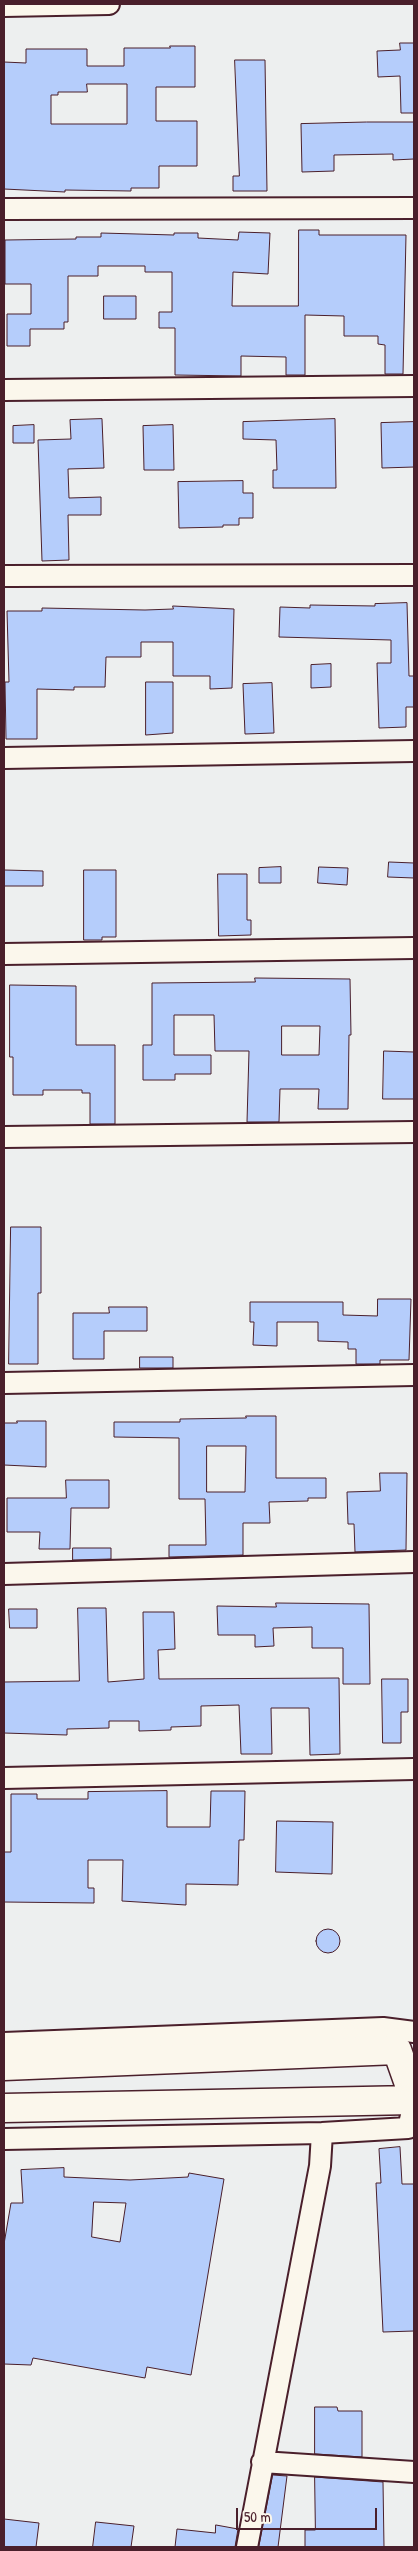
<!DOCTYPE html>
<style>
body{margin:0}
#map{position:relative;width:418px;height:2551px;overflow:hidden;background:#edefef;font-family:"Patrick Hand",sans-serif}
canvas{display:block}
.frame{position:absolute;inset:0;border:5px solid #4a1f2b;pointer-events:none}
.scale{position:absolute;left:236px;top:2508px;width:141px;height:22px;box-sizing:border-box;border:2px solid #4a1f2b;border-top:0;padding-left:6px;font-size:15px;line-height:18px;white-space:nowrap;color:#4a1f2b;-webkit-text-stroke:4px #fbf7ec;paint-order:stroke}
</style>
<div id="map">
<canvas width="418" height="2551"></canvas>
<div class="frame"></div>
<div class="scale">50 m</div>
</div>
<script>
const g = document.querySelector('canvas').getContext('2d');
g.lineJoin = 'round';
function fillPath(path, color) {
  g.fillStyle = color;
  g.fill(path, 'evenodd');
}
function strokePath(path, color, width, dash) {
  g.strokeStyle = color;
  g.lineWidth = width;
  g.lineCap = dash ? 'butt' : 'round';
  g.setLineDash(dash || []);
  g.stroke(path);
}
const building = new Path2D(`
 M400,43H414V113H401L400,76L378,77L377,51L400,50Z
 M170,46H195V87H156V121H197V166H159V188H131V191L65,190V192L4,189V62L26,63V49H87V66H124V48H170ZM87,84H127V124H51V95H58V92H87Z
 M235,60H265L267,191H233V176H239Z
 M367,122H414V159L393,160V154L334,155V171L302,172L301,124Z
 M299,230H319V235H406L403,374H385V345L378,344V336H344V316L305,315V375H286V357L241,356V376L175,375V328H159V312H172V272H145V266H98V276H68V322H64V329H30V346H7V314H31V284H5V240L76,239V237H101V233L174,235V233H198V238L238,240L239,232L270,233L268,274L233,272L232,306H298Z
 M104,296H136V319H104Z
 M102,419L104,468L68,469L69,498L101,497V515H68L69,560L42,561L38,440L71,439L70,420Z
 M335,419L336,488H273V470H277L276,440L243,439V422Z
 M414,422V467L382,468L381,423Z
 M34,425V443H13V426Z
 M173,425L174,470H144L143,426Z
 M243,481V493H253V518H239V525H223V527L179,528L178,482Z
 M407,603L409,676H414V707H406V727L379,728L377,663H391V640L279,637L280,607L310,608V605L375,606V604Z
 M173,606L234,609L232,688L210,689V676H173V642H141V657H106L105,687H74V690L37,689V739H6L5,682H9L7,611H42V608L145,610L173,609Z
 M331,664V687L311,688V665Z
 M146,682H173V733L146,735Z
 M272,683L274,733L245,734L243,684Z
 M389,862L414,863V878L388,877Z
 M281,867V883H259V868Z
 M319,867L348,868L347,885L318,883Z
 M4,870L43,871V886H4Z
 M84,870H116V937H102V940H84Z
 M218,874H247V920H251V935L219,936Z
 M255,978L350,979L351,1035H349L348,1109H318L319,1089H280L279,1122H247L249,1051H215L214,1015H174V1055H211V1074H175V1080H143V1045H152V983L255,982ZM282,1026H320L319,1055H282Z
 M10,985L76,986V1045H115V1124H90V1093H82V1090H43V1095H13V1057H10Z
 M384,1051L414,1052V1099H383Z
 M11,1227H41V1293H38V1364H9Z
 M378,1299H411L409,1360H380V1364H356V1349H348V1342L318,1341V1322H277V1346L253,1345L254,1322H250V1302H343V1315L377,1316Z
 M109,1307H147V1331H104V1359H73V1313H109Z
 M140,1357H173V1368H140Z
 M246,1416H276V1478H326V1498H308V1501L269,1502L270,1523H243V1555L169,1557V1545H206L205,1499H179V1438L114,1437V1422H180V1419L246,1418ZM207,1446H246L245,1492H207Z
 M17,1421H46V1467L4,1465V1423H17Z
 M380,1473H407L406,1550L355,1552L354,1524H348L347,1492L380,1491Z
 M66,1480H109V1508H71L70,1549H39L40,1532H7V1498H66Z
 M73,1548H111V1559L73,1560Z
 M276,1603L369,1604L370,1684H343V1648H312V1627L273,1628L274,1646L255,1647V1635H218L217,1606L276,1607Z
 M78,1608H106L108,1682L144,1679L143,1612H174L175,1649L158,1650L159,1679L339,1678L340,1754L310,1755L309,1708H271L272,1754H241L239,1705L201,1706V1726L171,1727V1730L139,1731V1721H109V1728L67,1729V1735L4,1733V1682L79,1681Z
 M9,1609H37V1628H10Z
 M382,1679H408V1712H401V1743H383Z
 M167,1791V1827H210L211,1791H245L244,1840H239L238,1885L186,1884V1905L122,1901L123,1860H88V1888H94V1903L4,1902V1852H11V1794H37V1799H88V1792Z
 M277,1821L333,1822L332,1874L276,1872Z
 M316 1941a12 12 0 1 1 24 0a12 12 0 1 1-24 0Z
 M400,2147L402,2184H414V2331L383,2332L376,2183H381L379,2149Z
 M64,2168V2177L130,2180L188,2177L189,2173L224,2179L191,2375L147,2367L145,2378L33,2358L31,2365L4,2364V2244L11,2203H23L21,2170ZM94,2202L126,2203L120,2242L92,2237Z
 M315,2407H337L338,2411H362V2457L315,2454Z
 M273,2475L287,2476L278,2547H259Z
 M315,2477L383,2482L384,2547H305V2530H315Z
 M4,2519L39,2523L36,2547H4Z
 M96,2522L134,2526L131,2547H93Z
 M216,2525L238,2529L235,2547H175L177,2529L215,2533Z`);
const street = new Path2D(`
 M4,6L109,4
 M4,209L414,208
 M4,390L414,386
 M4,576L414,575
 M4,758L414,751
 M4,954L414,948
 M4,1137L414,1132
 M4,1383L414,1375
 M4,1574L414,1562
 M4,1778L414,1769
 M4,2043L383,2028L414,2032
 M4,2139L322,2133L408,2128L414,2103
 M262,2462L414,2472
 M247,2547L320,2166L322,2133`);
const secondary = new Path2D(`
 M4,2066L397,2050L414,2098
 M4,2108L414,2100`);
fillPath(building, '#b5cdfb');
strokePath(building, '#4a1f2b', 1);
strokePath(street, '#4a1f2b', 24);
strokePath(secondary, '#4a1f2b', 31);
strokePath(street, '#fbf7ec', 20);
strokePath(secondary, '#fbf7ec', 28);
</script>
